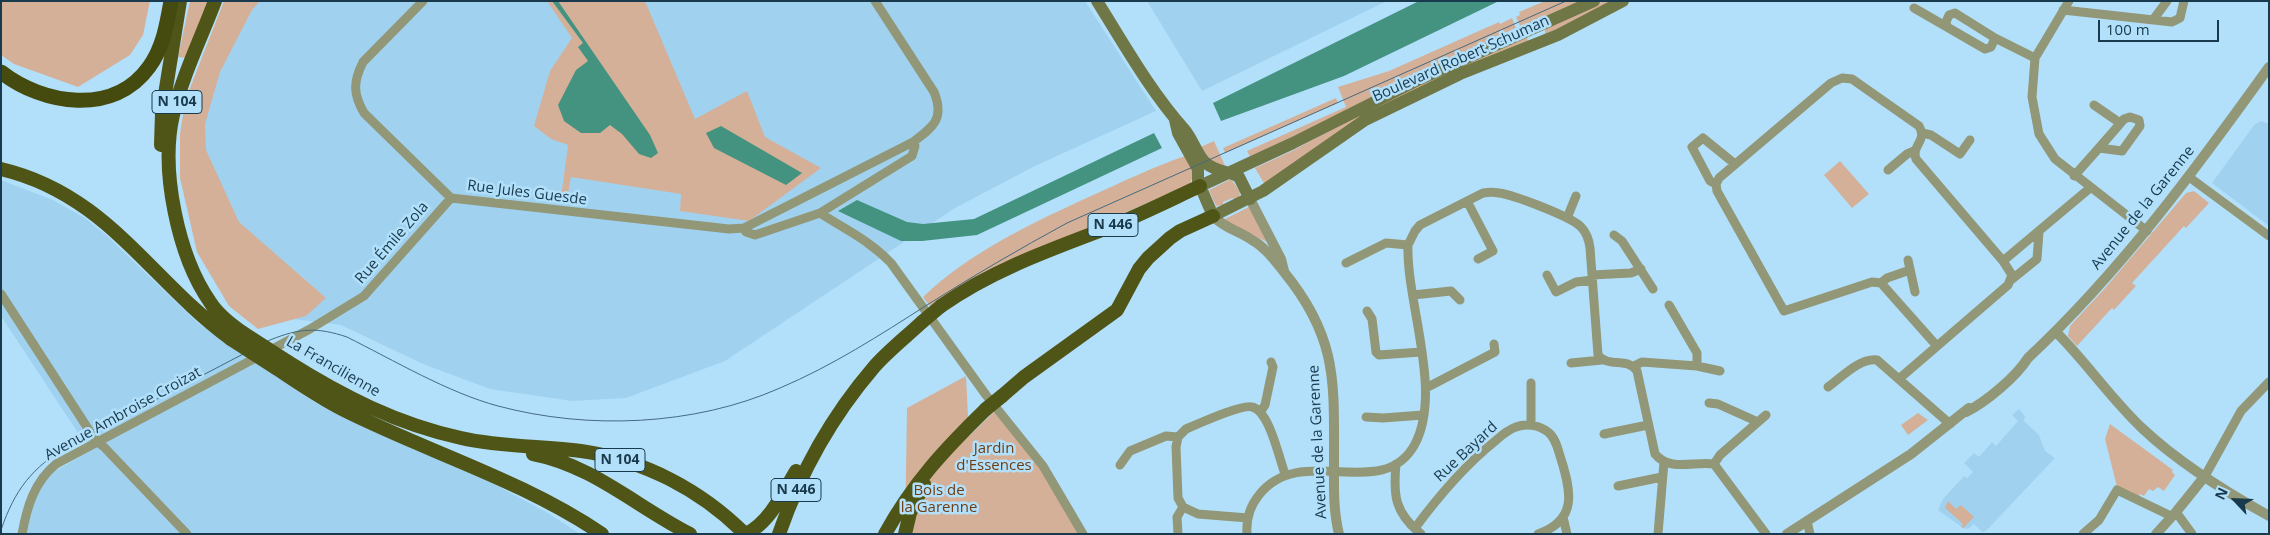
<!DOCTYPE html>
<meta charset="utf-8">
<style>
body{margin:0}
#map{position:relative;width:2270px;height:535px;overflow:hidden;background:#b2e0fb;font-family:"Open Sans",sans-serif}
canvas{display:block}
.frame{position:absolute;inset:0;border:2px solid #193a4c;pointer-events:none}
.north{position:absolute;left:2210px;top:475px;width:50px;height:50px;-webkit-text-stroke:4px #b2e0fb;paint-order:stroke;rotate:295deg;font-size:14px;font-weight:700;line-height:20px;text-align:center;color:#193a4c}
.north::after{content:'';display:block;margin:auto;width:18px;height:22px;background:#193a4c;clip-path:polygon(50% 0,100% 100%,50% 72%,0 100%)}
.scale{position:absolute;left:2098px;top:20px;width:121px;height:22px;box-sizing:border-box;border:2px solid #193a4c;border-top:0;padding-left:6px;font-size:15px;line-height:18px;white-space:nowrap;color:#193a4c;-webkit-text-stroke:4px #b2e0fb;paint-order:stroke}
</style>
<div id="map">
<canvas width="2270" height="535"></canvas>
<div class="frame"></div>
<div class="north">N</div>
<div class="scale">100 m</div>
</div>
<script>
const g = document.querySelector('canvas').getContext('2d');
g.lineJoin = 'round';
function fillPath(path, color) {
  g.fillStyle = color;
  g.fill(path, 'evenodd');
}
function strokePath(path, color, width, dash) {
  g.strokeStyle = color;
  g.lineWidth = width;
  g.lineCap = dash ? 'butt' : 'round';
  g.setLineDash(dash || []);
  g.stroke(path);
}
function label(font, color, halo, rows, align = 'center') {
  g.font = font + ' "Open Sans",sans-serif';
  g.lineWidth = 5;
  g.setLineDash([]);
  g.textBaseline = 'middle';
  g.strokeStyle = halo;
  g.fillStyle = color;
  for (const [text, x, y, turn = 0] of rows) {
    g.save();
    g.translate(x, y);
    g.rotate((+turn || 0) * Math.PI / 180);
    g.textAlign = isNaN(turn) ? turn : align;
    if (halo) g.strokeText(text, 0, 0);
    g.fillText(text, 0, 0);
    g.restore();
  }
}
const built = new Path2D(`
 M227,1H1085L1156,111L1035,166L955,208L725,361L626,398L572,401L490,389L423,364L341,325L238,312L203,255L202,56Z
 M1147,1H1387L1202,91Z
 M2261,121L2269,124V226L2212,183L2254,125Z
 M1,180L53,200L85,218L106,235L198,323L314,402L496,485L548,513L580,534H25L35,499L42,485L52,473L90,451L1,316Z
 M2019,409L2025,416L2024,421L2039,435L2045,451L2055,458L1986,531L1982,532L1974,524L1968,529L1963,528L1938,510L1943,499L1964,476L1967,478L1973,472L1964,463L1974,453L1979,457L1992,442L1996,446L2018,421L2012,415Z`);
const green = new Path2D(`
 M4,1H150L143,35L130,55L78,87L14,64L1,55V2Z
 M190,1H209L187,58L178,57Z
 M224,1H260L252,10L220,72L205,124L206,150L239,222L326,298L306,316L258,329L229,306L197,252L180,178V134L185,101Z
 M547,1H645L695,119L747,91L765,137L821,168L749,221L680,211L681,194L571,177L567,199L561,198L568,145L551,139L534,126L550,71L572,38Z
 M1545,1H1586L1527,27L1526,24L1520,26L1516,17L1520,15L1519,12Z
 M1604,1H1616L1571,24L1545,34V28Z
 M1512,18L1516,28L1489,40L1490,44L1250,157L1247,151L1346,107L1338,87L1389,71L1499,22L1500,24Z
 M1526,36L1529,43L1457,71L1265,185L1255,168L1292,151L1390,98Z
 M1336,98L1338,103L1225,153L1223,148Z
 M1214,141L1226,168L1214,164L1201,147Z
 M1185,156L1194,173L1190,184L1109,220L931,308L923,297C970,252 1032,223 1091,196C1122,182 1153,167 1185,156Z
 M1840,161L1869,194L1852,208L1824,175Z
 M1231,179L1240,192L1239,198L1235,200L1233,198L1223,202V205L1216,206L1209,190Z
 M2194,191L2209,203L2186,228L2184,226L2132,283L2136,286L2114,310L2112,308L2077,346L2068,336L2070,326L2106,287L2186,193Z
 M1249,207L1267,242L1223,220Z
 M966,376L969,436L997,409L1043,466L1085,534H905L907,408Z
 M1918,413L1928,420L1908,435L1901,425Z
 M2110,424L2173,470L2172,472L2175,475L2164,491L2158,487L2153,491L2149,489L2144,496L2140,494L2138,498L2117,487L2105,439Z
 M1948,501L1956,509L1961,505L1974,517L1963,528L1961,527L1963,524L1945,508Z`);
const water = new Path2D(`
 M552,1H558L650,135L658,153L651,158L639,154L622,134L610,125L600,133H581L564,121L558,105L576,70L588,61L578,47L583,43Z
 M1419,1H1499L1344,76L1221,121L1213,103Z
 M721,126L802,173L786,185L714,148L706,133Z
 M1154,133L1162,148L977,235L922,241H901L838,211L857,200L907,222L923,224L974,219Z`);
const minor = new Path2D(`
 M423,1L363,62C353,82 353,94 364,113L451,198L729,229L744,228L913,142C933,127 945,119 934,92L875,1
 M2069,1L2035,58L2032,97L2039,134L2055,159L2147,231
 M1914,8L1947,27
 M2063,10L2172,22L2180,18L2184,1
 M2153,20L2167,1
 M1995,38L1991,47L1985,49L1947,27L1946,22L1949,15L1955,13L1995,38L2035,58
 M2094,105L2120,123
 M1922,133L1931,135L1960,154L1970,140
 M1888,170L1907,154L1914,151
 M2074,176C2091,157 2108,138 2124,119L2130,117L2139,120L2140,126L2122,151L2099,148
 M2189,177L2269,236
 M1716,184L1710,181L1692,147L1703,138L1735,164
 M1467,201L1493,251L1478,259
 M820,213C846,230 869,240 891,263L986,395L1043,466L1083,534
 M1567,218L1576,196
 M744,228L746,232L755,235L820,213L912,156L915,146L913,142
 M1614,235L1622,241L1653,289
 M1908,260L1915,292
 M1346,263L1386,243L1408,245
 M1547,275L1556,292L1576,282L1592,280
 M1592,275L1631,273L1641,269
 M2011,280L2037,259L2039,232
 M1881,283L1887,278L1910,270
 M1,294L96,441L104,447L187,534
 M1413,295L1451,291L1460,300
 M1669,305L1697,353V366
 M1367,311L1372,319L1376,352L1379,355L1421,352
 M1936,345L1881,283L1872,282L1784,311L1717,191L1716,184L1719,178L1831,83L1842,78L1852,79L1919,126C1928,141 1911,145 1916,159L2003,261
 M1571,363L1602,360
 M1634,366L1642,362L1697,366L1720,371
 M1900,378L2008,285L2012,275L2003,261L2090,188
 M1531,383V425
 M1828,387C1842,377 1859,358 1877,360L1950,424
 M1426,388L1495,352L1494,344
 M1709,403L1718,404L1758,422
 M1261,411L1265,405L1273,367L1271,362
 M1366,417L1383,418L1423,415
 M1604,434L1648,425
 M1396,464C1393,496 1395,513 1421,534
 M1714,464L1720,455L1766,415
 M1120,465L1130,451L1166,436L1178,437
 M2205,476L2241,411L2269,382
 M1618,486L1662,477
 M2176,512L2192,534
 M1563,517L1567,534
 M1248,518L1198,514L1183,507L1178,498L1176,447L1178,437L1186,429C1198,424 1242,404 1252,407C1269,410 1279,458 1285,474
 M1807,521L1810,534
 M1415,528C1438,497 1463,467 1494,442C1501,436 1507,430 1516,427C1526,423 1539,425 1548,432C1556,438 1558,450 1561,459C1571,491 1578,520 1538,534
 M22,534C27,507 34,482 56,464L310,329L364,296L451,198
 M1178,534L1177,517L1183,507
 M1247,534C1246,519 1250,506 1259,495C1301,441 1383,504 1415,444C1443,391 1406,302 1408,245L1415,231L1420,225L1483,193C1489,192 1494,192 1499,193C1514,195 1572,217 1581,227C1587,233 1589,240 1590,248L1598,355C1608,368 1628,357 1637,371L1655,454C1670,472 1694,461 1714,464L1766,534
 M1658,534L1664,462
 M2083,534L2099,520L2117,490L2171,516`);
const tertiary = new Path2D(`
 M1250,199L1281,259L1284,271
 M1213,216C1224,228 1239,231 1252,240C1265,247 1275,261 1284,272C1338,338 1334,382 1334,462C1334,486 1333,510 1339,534
 M2056,332C2087,363 2111,399 2143,429C2179,463 2226,492 2269,516
 M1966,412C1986,402 2016,377 2028,358C2121,271 2195,170 2269,67
 M1787,534L1911,454L1969,408
 M2156,534L2176,512L2205,476`);
const secondary = new Path2D(`
 M1097,1C1124,44 1150,91 1184,129C1193,139 1197,156 1207,164C1217,172 1229,171 1239,177L1250,199
 M1175,120L1178,133L1198,169V181L1213,216L1263,191L1365,120L1460,74L1558,35L1623,1
 M1200,186L1293,143L1420,79L1594,1`);
const trunk = new Path2D(`
 M215,1C201,38 182,77 173,115C160,170 178,256 210,302C218,315 230,324 243,333
 M161,145L162,113L180,1
 M1,169C107,194 149,279 231,339
 M941,306C992,270 1052,249 1110,227C1140,215 1170,200 1200,186
 M288,362C342,396 397,424 461,438C500,447 541,446 581,451C644,460 701,490 745,534
 M276,368C298,383 320,398 344,410C430,453 522,480 602,534
 M1002,396L1024,377L1117,310L1139,269L1148,258L1170,238L1180,231L1213,216
 M533,454C592,465 637,507 690,534
 M746,534C770,522 783,493 796,471
 M779,534C800,473 832,416 874,367C888,351 906,337 922,322
 M885,534C913,483 945,449 986,409
 M905,534L910,513L924,484`);
const motorway = new Path2D(`
 M1,72C43,105 114,116 149,67C163,48 167,24 171,1`);
const tram = new Path2D(`
 M1,530C15,489 32,468 69,445L270,340C300,328 317,327 347,337C393,360 449,393 498,406C588,430 694,426 780,388C832,366 880,335 927,305C973,276 1019,249 1067,223L1566,1`);
const trunkBridge = new Path2D(`
 M922,322L941,306
 M243,333L288,362
 M231,339L276,368
 M986,409L1002,396`);
const shields = [
 [177,102,50],
 [1113,225,50],
 [620,460,50],
 [796,490,50]
];
const shieldNames = [
 ["N 104",177,102],
 ["N 446",1113,225],
 ["N 104",620,460],
 ["N 446",796,490]
];
const streetNames = [
 ["Boulevard Robert Schuman",1461,59,-24],
 ["Rue Jules Guesde",527,193,7],
 ["Avenue de la Garenne",2143,208,-51],
 ["Rue Émile Zola",392,243,-49],
 ["La Francilienne",333,367,30],
 ["Avenue Ambroise Croizat",123,414,-29],
 ["Avenue de la Garenne",1318,442,-93],
 ["Rue Bayard",1466,452,-43]
];
const parkNames = [
 ["Jardin",994,449],
 ["d'Essences",994,466],
 ["Bois de",939,491],
 ["la Garenne",939,508]
];
fillPath(built, '#a0d2f0');
fillPath(green, '#d5b098');
fillPath(water, '#449380');
strokePath(minor, '#929777', 9);
strokePath(tertiary, '#929777', 10);
strokePath(secondary, '#707747', 12);
strokePath(trunk, '#4f5517', 14);
strokePath(motorway, '#454b0e', 15);
strokePath(tram, '#456a7f', 1);
strokePath(trunkBridge, '#4f5517', 14);
for (const [x, y, w] of shields) {
  const box = new Path2D();
  box.roundRect(x - w / 2, y - 11.5, w, 23, 4);
  g.fillStyle = '#b2e0fb';
  g.fill(box);
  strokePath(box, '#193a4c', 1);
}
label('bold 14px', '#193a4c', null, shieldNames);
label('15px', '#193a4c', '#b2e0fb', streetNames);
label('15px', '#703c11', '#b2e0fb', parkNames);
</script>
